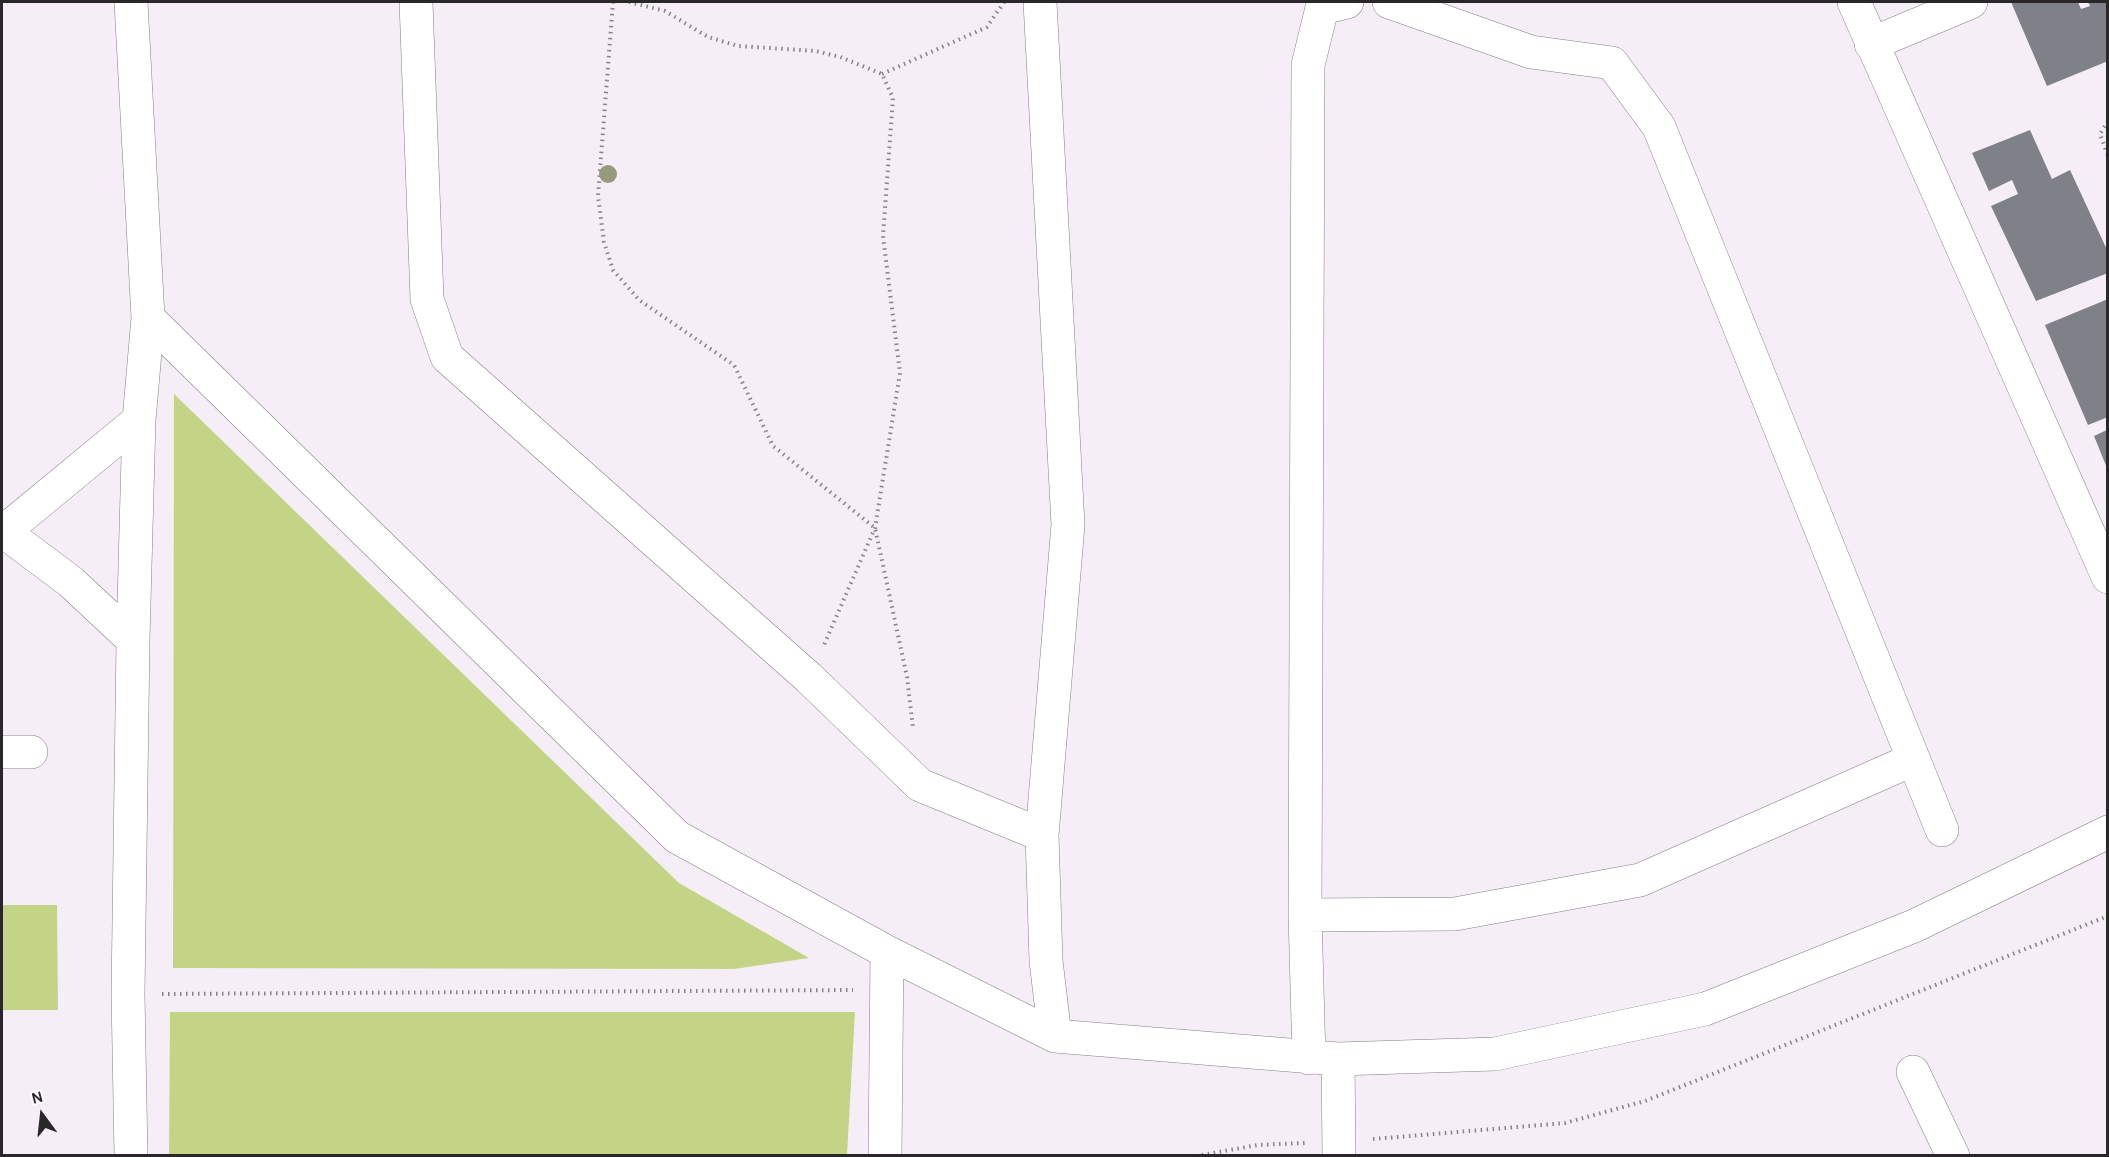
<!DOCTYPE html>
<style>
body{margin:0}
#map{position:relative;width:2109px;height:1157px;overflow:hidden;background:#f5eef6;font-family:Karla,sans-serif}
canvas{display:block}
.frame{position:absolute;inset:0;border:3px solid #2a272a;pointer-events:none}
.north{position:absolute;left:12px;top:1085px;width:60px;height:60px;-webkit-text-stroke:4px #fffdff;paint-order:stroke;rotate:345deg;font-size:16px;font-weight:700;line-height:24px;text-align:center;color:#2a272a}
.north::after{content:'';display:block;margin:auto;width:21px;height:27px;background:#2a272a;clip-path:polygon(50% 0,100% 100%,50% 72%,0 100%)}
</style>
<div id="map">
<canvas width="2109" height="1157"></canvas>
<div class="frame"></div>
<div class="north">N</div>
</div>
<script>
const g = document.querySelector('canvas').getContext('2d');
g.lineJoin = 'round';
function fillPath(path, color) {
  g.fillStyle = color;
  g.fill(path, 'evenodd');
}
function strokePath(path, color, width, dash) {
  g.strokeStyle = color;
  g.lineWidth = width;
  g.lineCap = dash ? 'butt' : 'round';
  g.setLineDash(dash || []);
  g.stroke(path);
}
const green = new Path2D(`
 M174,394L679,883L809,958L734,969L173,968Z
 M2,905H57L58,1010H2Z
 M170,1012H855L847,1155H169Z`);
const building = new Path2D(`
 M2011,2H2078L2081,9L2090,6L2088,2H2108V61L2047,86Z
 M2030,130L2052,179L2070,170L2108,252V273L2036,301L1991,206L2018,194L2012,180L1989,191L1972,153Z
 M2108,299V417L2088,425L2045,325Z
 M2107,430V468L2094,436Z`);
const path = new Path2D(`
 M613,2L598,196L604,242L613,270L639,300L734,365L773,446L875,528L907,677L913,728
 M629,2L665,11L708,37L738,46L816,51L840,57L882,74L893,98L883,236L900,373L875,528L824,645
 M882,74L987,27L1004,2
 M2108,121L2100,134L2108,156
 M162,994L853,990
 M1373,1139L1565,1123L1645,1101L2108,916
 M1196,1156L1258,1145L1305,1143`);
const minor = new Path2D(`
 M131,2L148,318L139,420L133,640L128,994L131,1156
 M416,2L427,299L447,357L809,678L920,785L1042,835
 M1040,2L1068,525L1042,835L1046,961L1055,1036
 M1389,2L1531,52L1612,63L1659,127L1942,830
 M1854,2L2108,577
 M1871,44L1971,2
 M148,318L677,837L887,952L1055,1036L1338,1059L1495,1054L1705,1009L1914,926L2108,832
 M3,531L71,582L133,640
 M2,533L139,420
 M2,752H31
 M1305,915L1455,914L1640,880L1912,760
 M1309,1058L1305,915L1308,65L1322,8L1347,2
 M1338,1059L1339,1156
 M1913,1072L1953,1156
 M885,1156L887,952`);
const trees = [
 [608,174]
];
fillPath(green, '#c4d486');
fillPath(building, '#808089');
strokePath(minor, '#847e85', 34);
strokePath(path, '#878287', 4, [1.5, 4.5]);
strokePath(minor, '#fff', 33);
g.fillStyle = '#97997d';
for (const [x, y] of trees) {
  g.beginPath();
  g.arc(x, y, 9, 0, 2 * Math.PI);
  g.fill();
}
</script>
